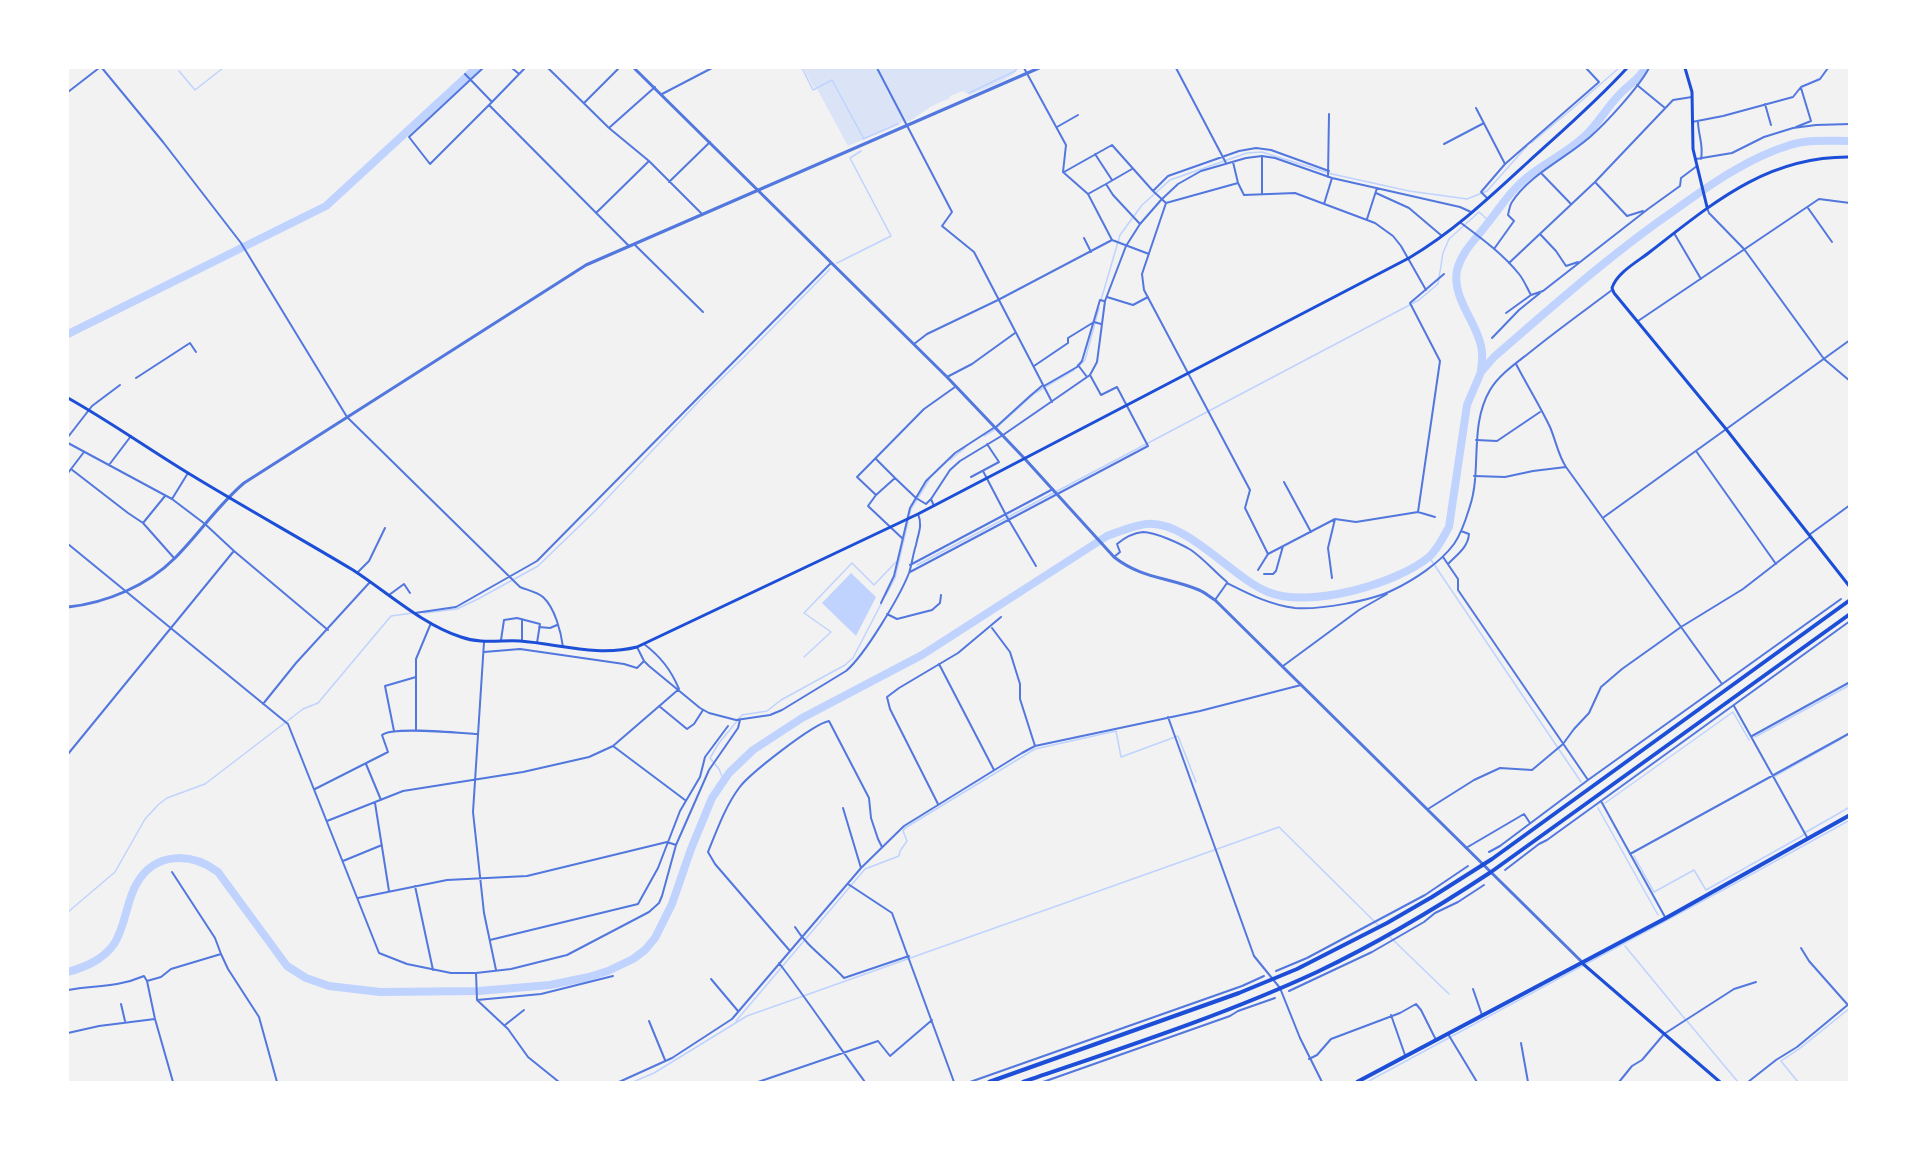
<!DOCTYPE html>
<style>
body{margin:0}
#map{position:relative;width:1917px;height:1150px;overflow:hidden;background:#f2f2f2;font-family:Karla,sans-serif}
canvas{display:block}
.frame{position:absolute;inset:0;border:69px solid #fff;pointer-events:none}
</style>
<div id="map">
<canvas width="1917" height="1150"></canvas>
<div class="frame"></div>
</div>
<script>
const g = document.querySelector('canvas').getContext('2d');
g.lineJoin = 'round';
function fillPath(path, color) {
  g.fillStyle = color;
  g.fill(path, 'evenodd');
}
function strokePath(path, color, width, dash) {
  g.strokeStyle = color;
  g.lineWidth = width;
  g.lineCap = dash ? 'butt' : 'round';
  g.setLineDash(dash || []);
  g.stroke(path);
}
const green = new Path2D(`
 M803,68H1019C1013,79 982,90 969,95L963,91L950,96V98L932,106L910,121L901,122L900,124L848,146L816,87L814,88Z`);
const water = new Path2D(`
 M851,573L876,597L856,636L822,603Z`);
const stream = new Path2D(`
 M802,68L813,90L832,80L864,139
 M898,68H899
 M179,71L195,90L223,68
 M969,93L1015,71L1017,68
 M863,139L898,124
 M1531,143L1572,109L1619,68
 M837,263L891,236L850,158L861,151
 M1101,300L1120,235L1142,205L1170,180L1247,153L1262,152L1332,174L1409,191L1467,199L1487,191L1527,146
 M1080,365L1085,360L1099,308
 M984,436L994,430L1035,393L1074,370
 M950,460L965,448
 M1429,557L1581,782
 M917,565L1419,300L1438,284L1443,253L1449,239L1479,212L1489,221
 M886,595L895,578L911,509L929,480
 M424,613L457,609L478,599L538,566L596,510L703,397L744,357L830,269
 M804,657L831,632L804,613L852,563L874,585L896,562
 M1755,737L1850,685
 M1775,776L1841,739
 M724,781L719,769L710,758L719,743L742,715L767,711L781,700L845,665L853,658L881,604
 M1605,803L1733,712L1749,740
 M1598,808L1658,915
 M1634,856L1654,892L1694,870L1706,890L1802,836L1806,832L1850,807
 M68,912L115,872L145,819L159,804L167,798L205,784L303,709L318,703L391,616L413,613
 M1390,937L1449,994
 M1625,946L1685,1019
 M736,1021L865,869L899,856L900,851L907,841L903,831L905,828L1035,749L1116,731L1121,757L1178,736L1196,782
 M1687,1021L1738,1082
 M633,1082L654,1073L747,1016L1279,827L1378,925
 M1367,1082L1732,885L1850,820
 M1798,1082L1781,1061L1799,1049L1850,1008`);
const river = new Path2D(`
 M68,334L326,206L476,68
 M1481,370C1483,359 1483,349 1479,339C1472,317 1452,295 1457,270C1462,251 1476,239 1487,224C1500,208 1509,192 1525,179C1544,163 1567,153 1585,136C1598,124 1607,107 1620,94C1628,85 1640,79 1645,68
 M68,972C85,967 103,960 114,944C126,926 126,901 137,883C155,852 191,852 218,872L287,966L306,978L329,986L380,992L479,991L550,985L589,977L608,971L633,959L645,950L655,938L672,904L691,849L712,798L729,773L753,750L802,718L922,655L1107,536C1120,531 1133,526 1146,524C1187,520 1231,577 1268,592C1309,609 1396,584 1429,557C1438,549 1443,537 1449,527L1467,405L1481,372L1494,357C1553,306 1611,254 1675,210C1711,184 1748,158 1790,145C1809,139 1830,141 1850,141`);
const minor = new Path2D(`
 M102,68L163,142L241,243L347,417L520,587C527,590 537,592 543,597C555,608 561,632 563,647
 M483,68L409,137L430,164L489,105
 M512,68L519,74
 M548,68L609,128L649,161L702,214
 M877,68L952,212L942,226L974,252L1052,402
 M1024,68L1066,145L1063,172L1088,194L1106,184L1113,195L1140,224
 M1176,68L1226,163
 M465,74L492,102L489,105L629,246
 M1637,85L1665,108
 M68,92L99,68
 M662,94L712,68
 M492,102L525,68
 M584,103L619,68
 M1765,104L1771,125
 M1476,108L1505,164L1481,192L1487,198
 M1698,121C1698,135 1704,145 1701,159
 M1692,122L1723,116L1793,97L1801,87L1820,79L1828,68
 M610,127L655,87
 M1057,127L1078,115
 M1796,127L1811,121L1801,88
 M1444,144L1484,123
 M1095,154L1112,180
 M1262,156V194
 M1696,159L1732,153L1764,137L1793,128L1816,125L1850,124
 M1233,162L1238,183L1244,195L1295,193L1375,223L1393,236L1401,246L1426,290
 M1505,164L1599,82L1586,68
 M1064,172L1112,145L1153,191L1166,203
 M1542,174L1571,204
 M1328,177L1329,114
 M669,182L710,142
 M1595,182L1627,216L1643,211
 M1238,183L1166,203L1142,274L1144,290L1250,490L1245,508L1268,554
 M1106,184L1132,169
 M1153,191L1168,176L1239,151L1256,148L1271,150L1329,171
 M1376,193L1409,208L1442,236
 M1088,194L1112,240
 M1324,204L1332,178
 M1707,208L1709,213L1744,249L1824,359L1850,381
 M1808,208L1832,242
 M596,213L649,161
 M1367,219L1377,188
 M1461,223C1481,238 1503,254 1519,274C1524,280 1527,288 1531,295
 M1674,233L1701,279
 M1540,234L1556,251L1566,266L1578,262
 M1084,238L1091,252
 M635,245L703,312
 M1494,249L1514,221L1508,215C1509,210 1510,205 1512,202C1529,175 1566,158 1590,137C1606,123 1639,87 1649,68
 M1509,263L1595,182L1673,100L1692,97
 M1107,297L1133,305L1148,297
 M1506,313L1531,295L1543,291L1648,209L1680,186L1681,178L1697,166
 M1638,321L1819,199L1850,203
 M1492,338L1519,310L1540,293
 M914,344L927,334L998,300L1112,240L1149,254
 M1516,364C1527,385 1540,406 1550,427C1556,441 1558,455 1566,467L1722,684
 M1078,365L1087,377
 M1034,366L1068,343V338L1094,322L1101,324
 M947,377L972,364L1015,333
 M136,378L190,343L196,352
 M1044,386L1077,367L1082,361L1100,300L1104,301
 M996,427L1030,396L1043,385
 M68,437L92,406L120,385
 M1476,440L1497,441L1540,412
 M68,443L172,499L205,524L234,551L328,630
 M1696,451L1776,564
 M876,459L895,478
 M109,465L131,436
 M71,469L84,452
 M983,471L1007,517L1036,566
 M68,473L71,469L128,513L143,523L174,558
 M1474,476L1505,477L1533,471L1566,467
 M971,477L999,462L987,444
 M1284,482L1311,532
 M876,495L857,477L924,409L955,387
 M172,499L188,473
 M934,506L931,499L950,470L960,461L1003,435L1090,375L1097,362L1105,301L1126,246L1140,224L1161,200L1178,184L1201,171L1246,158L1262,156L1275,158L1332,178L1460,207L1471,212
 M1418,512L1440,361L1410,303L1444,274
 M1604,517L1850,340
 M143,523L165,496
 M1809,535L1850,505
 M903,539L868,506L876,495L895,478L916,498L926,504L931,499
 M68,544L288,724L379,953L407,964L451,973H476L511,969L567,955L649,912L659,903L662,896L676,845L709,770L738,728L740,720
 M1114,557L1120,552L1117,544C1124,538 1134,533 1143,532C1155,532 1181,544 1191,550C1204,559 1215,572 1227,582
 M1443,557L1458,579V590L1588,780
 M1449,563C1458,554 1468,547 1469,534L1461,531
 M910,565L1053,489
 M1258,570L1268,554L1335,519L1356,522L1418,512L1435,517
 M910,572L1148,446L1117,387L1101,395L1090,375
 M357,573L369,561L385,528
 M1264,574H1273L1276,571L1283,546
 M1332,578L1328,548L1335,519
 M389,595L404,584L410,593
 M1215,600L1227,583C1249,594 1270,605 1295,608C1319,610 1371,601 1393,590C1414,580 1440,563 1454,544C1462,533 1466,519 1470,506C1482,469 1469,426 1490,390C1499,375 1515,364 1529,353C1556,331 1584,311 1612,290
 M881,603L894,576L910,508L926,481L955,453L995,427
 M415,613L456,607L537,561L831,263
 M887,614L897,619L932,610L940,603L941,595
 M522,619V641
 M539,627L550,628L557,625
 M992,628L1010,652L1020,684V699L1035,746
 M501,640L504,620L517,618L540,624L537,643
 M484,642L473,812L484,913L496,970
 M637,647L644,661L649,666L700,708L709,713L736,720L770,715L782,710L846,671C865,655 900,596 909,573C912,564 913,554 916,545C918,534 923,525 918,514
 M484,652L520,649L624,664L637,668L644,661
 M939,664L994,770
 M1283,666L1359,610L1387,594
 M263,704L296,663L370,582
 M659,706L687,729L694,724L703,710
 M1734,706L1808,839
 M1168,717L1254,956L1280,988L1300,1038L1322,1082
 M394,731L385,686L416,677
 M416,731V659L431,623
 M1752,736L1850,682
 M613,746L685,800
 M68,754L233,552
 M366,764L381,800
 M315,789L388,752L382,735C392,726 460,733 477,734
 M1601,801L1665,917
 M375,803L389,891
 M938,804L890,709L887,697L899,688L958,653L1001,617
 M843,808L861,868
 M1428,809L1474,780L1500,768L1532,770L1563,744L1574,729L1589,713L1601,687L1622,669L1681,627L1743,589L1810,537
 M327,821L403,791L523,772L589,757L613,746L679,689C671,670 661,657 644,644
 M1466,848L1524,814L1530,823
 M1489,852L1500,846L1588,780L1841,599
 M1630,854L1850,733
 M343,861L382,845
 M1505,870L1539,844L1547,840L1850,621
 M172,872L215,938L221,954
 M848,884L892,913L954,1082
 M415,886L433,970
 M358,898L447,880L527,876L667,842L676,845
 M795,927C807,947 828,960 844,978L909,956
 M490,940L638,904L658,868L680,811L700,777L705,757L728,726
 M1801,948L1809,961L1847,1004
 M790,951L715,864L708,852C717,830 725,807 739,788C749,774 813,724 829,721L869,798L871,818L878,839L882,847
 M779,963C809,1002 836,1043 865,1082
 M1276,971L1307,958L1425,895L1468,866
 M476,973L477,1000L508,1029L528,1057L559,1082
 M711,979L738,1011
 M147,981L161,977L171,969L221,954L228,969L259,1017L277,1082
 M1473,989L1482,1015
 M68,990C95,985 116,988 144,976L147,981L155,1019L173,1082
 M1289,991L1372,952L1424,922L1435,913L1458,902L1484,885
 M477,1000L541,994L613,976
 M121,1004L125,1021
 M1391,1015L1405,1055
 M649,1021L665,1060
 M505,1025L524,1010
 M68,1033L99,1026L155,1019
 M1448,1034L1477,1082
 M1521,1043L1528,1082
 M1309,1059L1317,1055L1331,1039L1400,1013L1416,1004L1421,1010L1436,1040
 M619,1082L672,1058L732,1019L861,868L904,826L1022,753L1035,746L1200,711L1301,685
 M758,1082L878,1041L890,1056L932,1020
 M970,1082L1242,986L1264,976
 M1043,1082L1230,1016L1238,1011L1275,998
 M1619,1082L1632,1066L1642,1060L1664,1034L1734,989L1756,982
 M1748,1082L1776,1060L1797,1047L1850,1003`);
const tertiary = new Path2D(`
 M634,68L947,377L1025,459L1114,557C1142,579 1168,577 1199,590C1204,592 1210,597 1215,600L1582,962
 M68,607C106,603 147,586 175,558C199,534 218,505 244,483L586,265L1039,68`);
const secondary = new Path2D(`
 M1685,68L1692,92L1693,149L1707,207
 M1850,157C1767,156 1713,203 1651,251C1639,261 1617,272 1612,288L1614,293L1726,429L1850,587
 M68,398C109,421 147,448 188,473C242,506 298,537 353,570C387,592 423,625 461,637C480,644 500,640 520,641C560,644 597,657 637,647L918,514L1409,258C1453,232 1489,198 1527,163C1561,132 1596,102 1627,68
 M1582,963L1720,1082`);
const primary = new Path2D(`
 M1357,1082L1666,918L1850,815`);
const trunk = new Path2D(`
 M989,1082L1239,993L1297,969L1387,923L1432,897L1492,859L1850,600
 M1023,1082C1122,1048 1222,1016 1317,972C1378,943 1435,909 1491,872L1850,614`);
fillPath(green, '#dbe4f7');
fillPath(water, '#bfd3fe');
strokePath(stream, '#bfd3fe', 1.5);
strokePath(river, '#bfd3fe', 8);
strokePath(minor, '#5277de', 2);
strokePath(tertiary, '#5277de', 3);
strokePath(secondary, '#1d4ed8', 3);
strokePath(primary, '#1d4ed8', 4);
strokePath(trunk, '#1d4ed8', 4);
</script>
